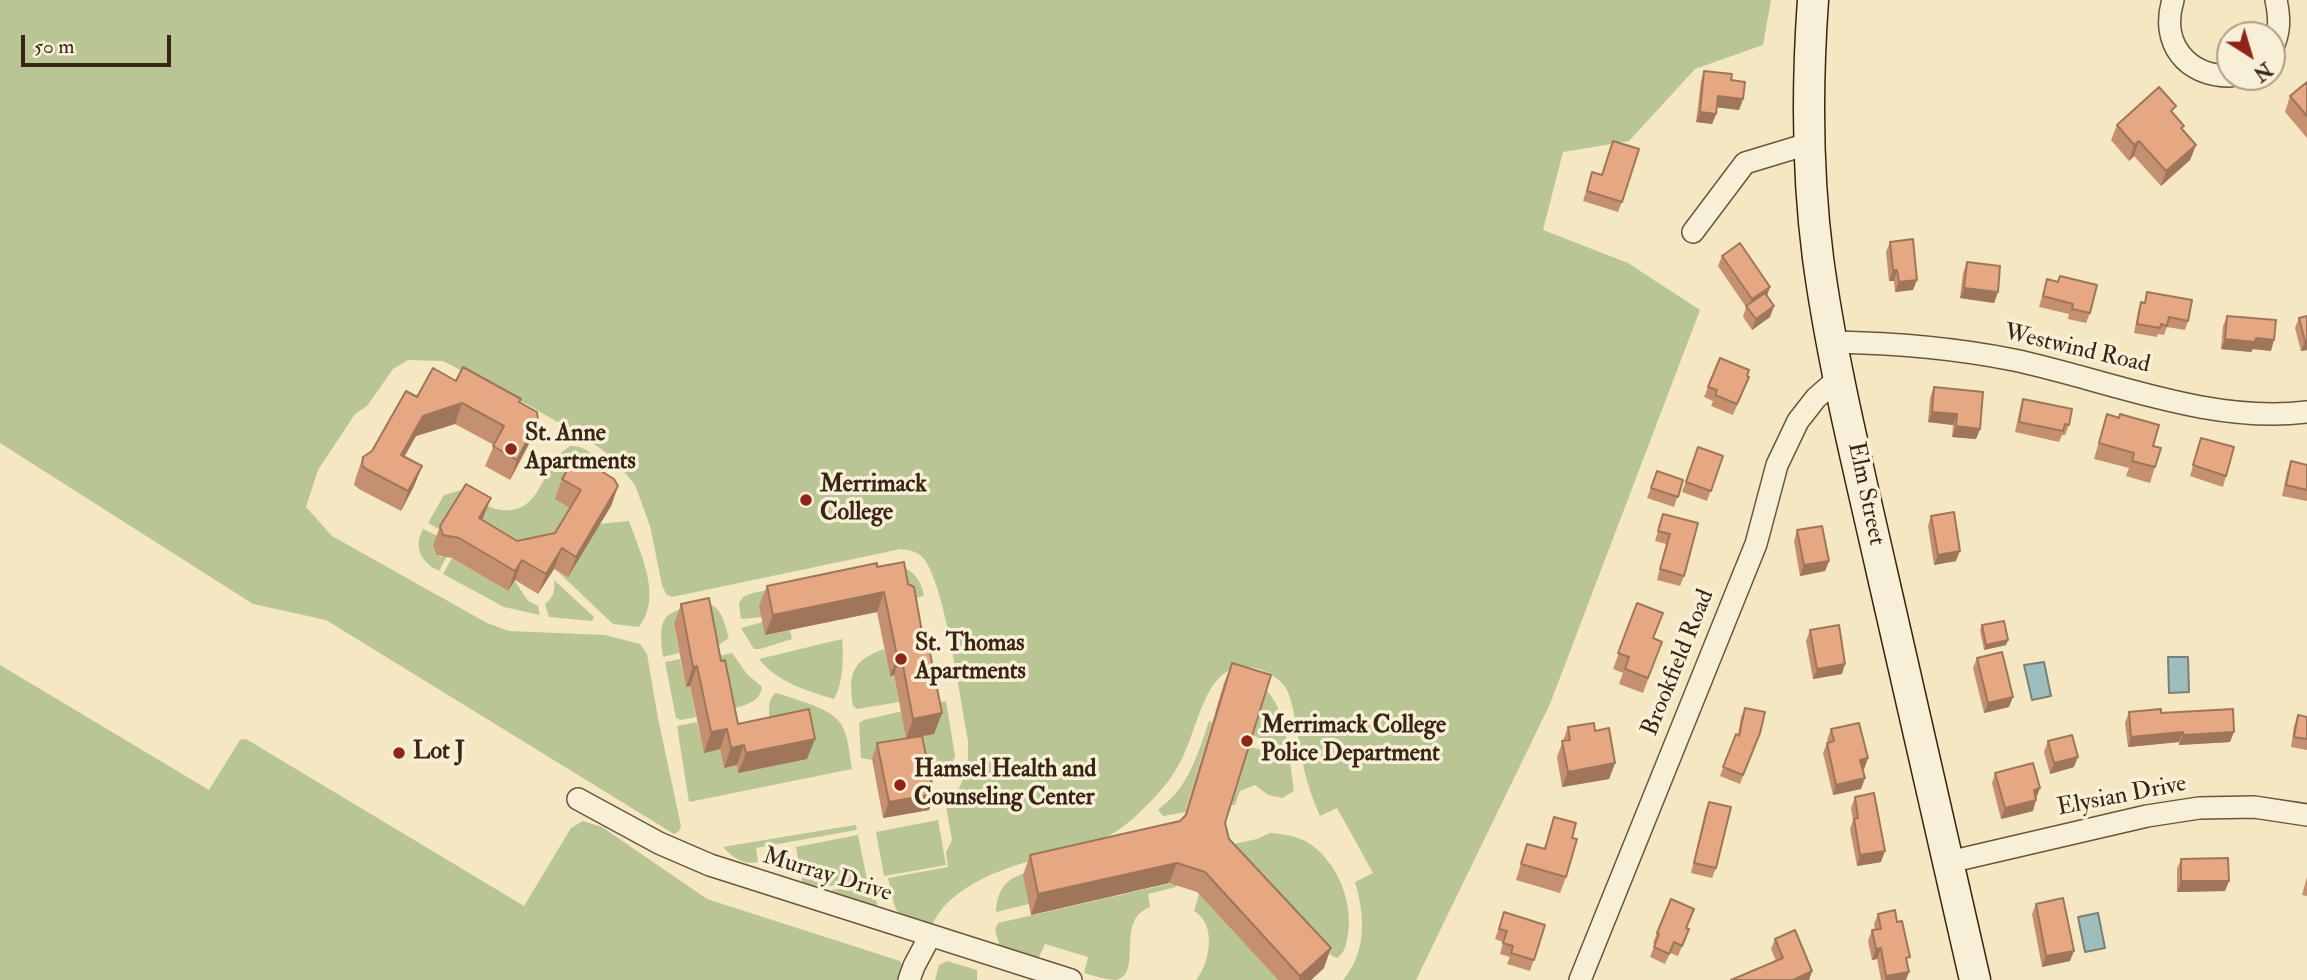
<!DOCTYPE html>
<style>
body{margin:0}
#map{position:relative;width:2307px;height:980px;overflow:hidden;background:#f4e7c1;font-family:"IM FELL Double Pica",serif}
canvas{display:block}
.north{position:absolute;left:2216px;top:21px;width:70px;height:70px;box-sizing:border-box;background:#f8efd7;border:2px solid #ac9e89;border-radius:50%;rotate:143deg;font-size:19px;font-weight:700;line-height:28px;text-align:center;color:#3a2514}
.north::after{content:'';display:block;margin:auto;width:24px;height:32px;background:#8f2418;clip-path:polygon(50% 0,100% 100%,50% 72%,0 100%)}
.scale{position:absolute;left:21px;top:35px;width:150px;height:32px;box-sizing:border-box;border:4px solid #3a2514;border-top:0;padding-left:9px;font-size:21px;line-height:24px;white-space:nowrap;color:#3a2514;-webkit-text-stroke:5px #f8efd7;paint-order:stroke}
</style>
<div id="map">
<canvas width="2307" height="980"></canvas>
<div class="north">N</div>
<div class="scale">50 m</div>
</div>
<script>
const g = document.querySelector('canvas').getContext('2d');
g.lineJoin = 'round';
function fillPath(path, color) {
  g.fillStyle = color;
  g.fill(path, 'evenodd');
}
function strokePath(path, color, width, dash) {
  g.strokeStyle = color;
  g.lineWidth = width;
  g.lineCap = dash ? 'butt' : 'round';
  g.setLineDash(dash || []);
  g.stroke(path);
}
function label(font, color, halo, rows, align = 'center') {
  g.font = font + ' "IM FELL Double Pica",serif';
  g.lineWidth = 7;
  g.setLineDash([]);
  g.textBaseline = 'middle';
  g.strokeStyle = halo;
  g.fillStyle = color;
  for (const [text, x, y, turn = 0] of rows) {
    g.save();
    g.translate(x, y);
    g.rotate((+turn || 0) * Math.PI / 180);
    g.textAlign = isNaN(turn) ? turn : align;
    if (halo) g.strokeText(text, 0, 0);
    g.fillText(text, 0, 0);
    g.restore();
  }
}
const green = new Path2D(`
 M0,0H1771L1763,45L1695,69L1629,141L1563,152L1543,230L1628,263L1700,310L1550,704L1416,980H1343C1367,952 1365,915 1355,882L1373,873L1337,808L1320,816C1312,798 1306,780 1302,760C1299,743 1294,702 1286,688C1280,679 1266,670 1255,668C1208,657 1200,720 1185,752C1176,773 1162,791 1145,807C1132,820 1115,835 1097,841C1046,859 958,870 932,925C894,916 896,916 888,878L948,867L946,852L952,840L946,806L949,797L959,788L965,776L968,759V740C961,705 944,575 921,556C916,551 907,550 901,549L672,597L666,594L662,585L650,526L635,485L621,468L604,451L583,437L530,406L443,361L408,360L393,369L367,406L355,414L318,470L306,507L332,536L487,623L509,631L605,635L640,644L647,654L658,718L681,826L679,831L674,834L326,620L253,604L0,443Z
 M571,446C586,445 596,458 605,468L573,510L544,559L442,531L428,523L444,495L462,490C473,496 488,509 501,510C545,515 541,460 571,446Z
 M629,521C640,553 663,596 639,627L613,624L554,568L599,524Z
 M423,529L438,536L433,546L435,554L441,557L448,554L439,571C421,562 413,548 423,529Z
 M452,558L508,591L514,580L528,601L538,606L540,615L504,607L443,574Z
 M882,565C905,564 920,572 924,596L900,601L760,606L762,617L741,619L739,603L743,597L753,593Z
 M554,580L594,617L592,621L549,617L545,604C554,597 555,591 554,580Z
 M705,603C722,605 724,623 729,638L717,646L674,625L679,653L663,657C658,613 663,613 705,603Z
 M763,622L766,635L790,630L792,639L760,649H754L741,628Z
 M842,639C844,656 843,684 834,699C807,691 777,682 759,659Z
 M884,649L890,676L894,675L899,702L857,709L853,706C848,673 852,661 884,649Z
 M732,653L747,674L762,687C760,705 739,706 724,711L709,658Z
 M680,659L686,687L690,686L696,717L681,720L676,718L665,662Z
 M0,665L209,790L240,740L246,739L524,906L571,828L583,821L602,827L707,899L900,961L903,966L899,980H0Z
 M1257,682C1280,698 1283,723 1289,748L1251,735Z
 M775,693C786,695 797,700 807,703C848,718 846,729 852,769L689,802L677,726L697,722L704,752L720,749L724,768L737,765L739,773L773,736C771,722 764,704 775,693Z
 M946,701L955,756C952,765 946,775 934,772L929,755L918,758L872,759V760L861,758L859,723L864,720Z
 M1209,721L1212,722L1185,812L1163,816L1158,810C1163,805 1170,800 1175,794C1192,775 1201,745 1209,721Z
 M1248,747L1289,755L1294,791L1282,798L1268,795L1255,785L1240,791L1235,805H1230Z
 M938,820L946,865L884,876L876,832Z
 M855,825L857,828L856,830L756,848L758,862C743,865 733,858 723,847Z
 M1270,833C1283,834 1296,836 1307,842C1338,861 1355,905 1347,940C1345,948 1344,953 1337,958L1332,956L1229,845L1257,839Z
 M858,835L867,879L804,891L796,847Z
 M1027,873L1029,904L996,912C997,891 1005,878 1027,873Z
 M873,882L877,904L875,908L830,892L832,890Z
 M1177,882L1176,887L1148,894L1150,907C1114,920 1144,974 1116,980C1107,980 1094,976 1084,973L1088,957L1045,944L1038,959L1000,947L995,930L998,923Z
 M1199,894L1278,980H1196C1210,963 1217,924 1194,911Z
 M947,961L977,970V980H935L939,965Z`);
const water = new Path2D(`
 M2168,657H2188L2189,692L2169,693Z
 M2044,662L2051,696L2032,700L2024,665Z
 M2098,913L2105,948L2085,952L2078,917Z`);
const street = new Path2D(`
 M2173,0C2160,43 2186,76 2230,76
 M2272,49C2280,32 2280,19 2276,0
 M1693,232L1745,163L1811,143
 M1833,342C1894,343 1954,348 2014,360C2108,380 2209,424 2307,412
 M578,799L659,843L710,865L1071,980
 M1949,862L2147,816L2199,808L2254,807L2307,815
 M909,980L914,966L930,936
 M1580,980L1756,544L1777,465L1798,421L1816,398L1840,377`);
const secondary = new Path2D(`
 M1813,0C1807,85 1807,173 1818,258C1832,362 1858,466 1881,568C1913,706 1944,843 1975,980`);
const wall = new Path2D(`
 M1704,71L1743,99L1739,110L1717,107L1716,114L1712,124L1696,122L1701,81Z
 M2307,82V138L2285,112L2290,96Z
 M2173,114L2182,129L2196,145L2190,160L2161,186L2134,156L2129,161L2111,140L2117,125Z
 M1592,172L1622,202L1618,212L1583,201Z
 M1890,242L1913,290L1895,292L1894,281H1889L1886,252Z
 M1722,256L1770,287L1767,296L1774,306L1770,317L1752,330L1743,317L1746,307L1718,266Z
 M1967,262L1998,292L1994,303L1960,298L1963,273Z
 M2060,276L2090,313L2086,323L2068,319L2069,314L2039,307L2047,279L2057,282Z
 M2147,292L2188,321L2185,330L2167,327L2164,335L2158,334L2157,337L2134,333L2138,311L2141,302L2144,303Z
 M2227,316L2271,351L2253,349L2251,352L2221,349L2223,326Z
 M2307,316V350L2301,351L2295,328L2299,318Z
 M1720,358L1749,377L1733,415L1711,406L1713,401L1704,397Z
 M456,381L519,402L538,420L531,440L510,480L485,466L494,445L455,424L416,436L404,457L422,466L414,486L401,511L359,489L354,485L356,477L363,457L372,451L417,397Z
 M1934,387L1980,429L1976,439L1952,437L1953,425L1928,422L1930,398Z
 M2023,399L2069,425L2065,435H2062L2059,442L2015,432L2020,409Z
 M2107,414L2153,446L2155,467L2150,483L2126,476L2129,468L2094,459Z
 M2201,438L2226,476L2223,487L2190,476Z
 M1698,447L1723,456L1707,501L1682,492Z
 M2291,461L2307,465V501L2282,496L2287,472Z
 M1657,471L1683,480L1674,507L1647,498Z
 M562,479L618,486L611,506L568,577L554,569L538,594L515,580L508,591L452,558L436,555L433,546L440,526L482,520L517,541L555,533L570,508L555,499Z
 M1663,514L1684,576L1680,586L1657,580L1666,544L1655,541Z
 M1931,516L1956,561L1934,565L1928,526Z
 M1797,530L1829,561L1825,571L1800,576L1794,541Z
 M877,567L908,584L942,713L934,734L922,736L934,794L929,810L883,818L872,759L877,743L906,738L894,675L890,676L877,612L765,635L759,606L767,586Z
 M1637,603L1654,639L1662,642L1643,693L1619,684L1623,673L1613,669Z
 M681,604L721,661L738,724L807,759L738,773L737,765L724,768L720,749L704,753L690,686L686,687L674,624Z
 M1982,625L2008,640L2006,645L1984,650L1980,630Z
 M1810,630L1842,674L1813,679L1806,641Z
 M1977,658L2009,707L1984,713L1973,668Z
 M1232,663L1225,823L1229,839L1324,968L1311,980H1278L1197,892L1169,883L1031,915L1023,875L1030,855L1180,821L1184,817L1224,683Z
 M1745,708L1760,733L1740,784L1720,776L1736,734L1738,735L1741,717Z
 M2129,712L2161,713L2230,742L2179,745V742L2128,747L2125,723Z
 M2298,715L2307,717V750L2291,747L2294,726Z
 M1568,727L1595,731L1615,763L1609,779L1562,787L1557,757Z
 M1831,729L1868,758L1864,769H1863L1865,778L1861,789L1833,795L1823,753L1827,743L1828,742L1827,740Z
 M2048,741L2074,767L2050,774L2044,752Z
 M1995,773L2036,799L2033,811L2001,819L1992,783Z
 M1855,797L1881,862L1857,866L1850,829L1853,820L1851,808Z
 M1709,802L1716,868L1712,878L1691,873L1705,812Z
 M1554,817L1572,838L1566,877L1560,893L1516,880L1527,844L1544,849Z
 M2181,859L2225,891L2177,892V869Z
 M2307,877V896L2302,895Z
 M2036,904L2070,961L2042,967L2032,914Z
 M1504,912L1545,925L1530,971L1507,964L1510,957L1500,954L1503,942L1495,939Z
 M1878,914L1907,964L1906,980H1881L1877,959L1872,960L1868,941L1872,930H1875L1874,924Z
 M1686,928L1685,940L1678,956L1670,953L1665,964L1650,957L1655,944L1653,943L1657,933Z
 M1775,939L1812,971L1809,980H1731L1776,961L1771,949Z`);
const shadedWall = new Path2D(`
 M1718,96L1743,99L1739,110L1714,107Z
 M1700,112L1716,114L1712,124L1696,122Z
 M2139,141L2134,156L2129,161L2134,145Z
 M2196,145L2190,160L2161,186L2166,171Z
 M1893,270H1897L1894,281H1889Z
 M1917,280L1913,290L1895,292L1899,282Z
 M1770,287L1766,297L1748,310L1752,299Z
 M1964,288L1998,292L1994,303L1960,298Z
 M1774,306L1770,317L1752,330L1756,319Z
 M2256,338L2274,340L2271,351L2253,349L2251,352L2221,349L2225,339Z
 M2307,340V350L2301,351L2305,341Z
 M462,403L455,424L416,436L394,475L401,455L423,416Z
 M1932,412L1957,414L1953,425L1928,422Z
 M538,420L531,440L510,480L517,460Z
 M1956,426L1980,429L1976,439L1952,437Z
 M422,466L414,486L401,511L408,491Z
 M618,486L611,506L568,577L576,557Z
 M491,498L483,518L471,538L479,518Z
 M562,548L554,569L538,594L546,574Z
 M1960,551L1956,561L1934,565L1938,555Z
 M522,560L515,580L508,591L515,571Z
 M1829,561L1825,571L1800,576L1804,565Z
 M884,592L877,612L765,635L773,615Z
 M2008,640L2006,645L1984,650L1986,645Z
 M901,655L894,675L890,676L897,656Z
 M1845,664L1842,674L1813,679L1817,669Z
 M697,666L690,686L686,687L693,667Z
 M2013,697L2009,707L1984,713L1988,703Z
 M942,713L934,734L906,739L913,719Z
 M727,729L720,749L704,753L711,732Z
 M2183,732L2179,742L2128,747L2131,737Z
 M2234,732L2230,742L2179,745L2183,735Z
 M815,739L807,759L738,773L746,753Z
 M744,745L737,765L724,768L731,748Z
 M2078,757L2074,767L2050,774L2054,763Z
 M1868,758L1864,769L1857,771L1860,760Z
 M1615,763L1609,779L1562,787L1568,772Z
 M1865,778L1861,789L1833,795L1836,785Z
 M2040,788L2036,799L2034,790Z
 M934,794L929,810L883,818L889,802Z
 M2036,800L2033,811L2001,819L2005,808Z
 M1885,851L1881,862L1857,866L1860,855Z
 M1177,863L1169,883L1031,915L1038,894Z
 M2181,881H2229L2225,891L2177,892Z
 M1331,948L1324,968L1311,980H1299L1300,976Z
 M1881,948L1877,959L1872,960L1876,949Z
 M2074,951L2070,961L2042,967L2046,956Z
 M1812,971L1809,980H1793Z
 M1909,972L1906,980H1885L1886,976Z`);
const building = new Path2D(`
 M1704,71L1732,74L1731,80L1745,82L1743,99L1718,96L1716,114L1700,112Z
 M2307,82V116L2290,96Z
 M2159,87L2176,106L2171,111L2184,126L2181,128L2196,145L2166,171L2139,141L2134,145L2117,125Z
 M1613,141L1639,149L1622,202L1587,191L1592,172L1602,175Z
 M1913,239L1917,280L1899,282L1897,270H1893L1890,242Z
 M1740,243L1770,287L1752,299L1722,256Z
 M1967,262L2000,266L1998,292L1964,288Z
 M2060,276L2097,285L2090,313L2072,309L2073,304L2043,296L2047,279L2058,282Z
 M2147,292L2192,300L2188,321L2169,317L2167,326L2161,324L2160,328L2137,324L2141,302L2145,303Z
 M1765,293L1774,306L1756,319L1746,306Z
 M2227,316L2276,320L2274,340L2256,338L2255,342L2225,339Z
 M2307,316V340L2305,341L2299,318Z
 M1720,358L1749,370L1747,376L1749,377L1737,404L1715,395L1717,390L1708,387Z
 M463,367L521,399L519,402L537,412L538,420L517,460L493,446L504,426L462,403L423,416L401,455L422,466L408,491L366,469L362,465L363,457L372,451L406,391L417,397L433,368L456,381Z
 M1934,387L1983,392L1980,429L1956,426L1957,414L1932,412Z
 M2023,399L2072,409L2069,425L2065,424L2063,431L2019,422Z
 M2107,414L2119,418L2120,414L2159,425L2153,446L2161,448L2155,467L2132,461L2134,453L2099,443Z
 M2201,438L2234,447L2226,476L2193,465Z
 M1698,447L1723,456L1711,491L1686,482Z
 M576,455L614,479L618,486L576,557L562,548L546,574L522,560L515,571L459,538L443,535L440,526L466,484L491,498L479,518L517,541L555,533L581,490L562,479Z
 M2291,461L2307,465V490L2286,485Z
 M1657,471L1683,480L1678,497L1651,488Z
 M1954,512L1960,551L1938,555L1931,516Z
 M1663,514L1698,523L1684,576L1660,569L1670,534L1658,531Z
 M1822,526L1829,561L1804,565L1797,530Z
 M904,562L908,584L914,587L925,649L929,648L942,713L913,719L901,655L897,656L884,592L773,615L767,586L877,563V567Z
 M709,598L721,661L725,660L738,724L809,709L815,739L746,753L744,745L731,748L727,729L711,732L697,666L693,667L681,604Z
 M1637,603L1663,613L1653,638L1662,642L1648,678L1625,669L1629,657L1618,653Z
 M2004,621L2008,640L1986,645L1982,625Z
 M1839,625L1845,664L1817,669L1810,630Z
 M2002,652L2013,697L1988,703L1977,658Z
 M1232,663L1271,675L1225,823L1229,839L1331,948L1300,976L1205,872L1177,863L1038,894L1030,855L1180,821L1186,815Z
 M1745,708L1765,712L1760,733L1743,775L1723,767L1736,734L1739,736Z
 M2161,709V713L2233,709L2234,732L2183,735V732L2131,737L2129,712Z
 M2298,715L2307,717V739L2294,737Z
 M1594,723L1595,731L1609,728L1615,763L1568,772L1562,741L1570,740L1568,727Z
 M1859,723L1868,758L1860,760L1865,778L1836,785L1827,743L1834,741L1831,729Z
 M2072,735L2078,757L2054,763L2048,741Z
 M922,736L934,794L889,802L877,743Z
 M2033,763L2040,788L2034,790L2036,800L2005,808L1995,773Z
 M1874,793L1885,851L1860,855L1854,819L1858,818L1855,797Z
 M1709,802L1731,807L1716,868L1694,863Z
 M1554,817L1576,823L1572,838L1577,839L1566,877L1521,864L1527,844L1545,849Z
 M2228,858L2229,881H2181V859Z
 M2063,898L2074,951L2046,956L2036,904Z
 M1671,899L1694,909L1686,928L1689,929L1682,946L1674,942L1669,954L1654,947L1659,934L1657,933Z
 M1895,910L1897,922L1902,921L1910,957L1906,958L1909,972L1886,976L1881,948L1876,949L1872,930L1881,929L1878,914Z
 M1504,912L1545,925L1534,960L1511,953L1513,946L1503,943L1507,931L1499,929Z
 M1795,930L1812,971L1793,980H1731L1783,958L1775,939Z`);
const markers = [
 [511,449,7,"#8f2418"],
 [806,500,7,"#8f2418"],
 [901,659,7,"#8f2418"],
 [1247,741,7,"#8f2418"],
 [399,753,7,"#8f2418"],
 [900,785,7,"#8f2418"]
];
const streetNames = [
 ["Westwind Road",2077,350,13],
 ["Elm Street",1865,494,78],
 ["Brookfield Road",1679,663,-68],
 ["Elysian Drive",2122,797,-11],
 ["Murray Drive",827,876,17]
];
const poiNames = [
 ["St. Anne",525,435],
 ["Apartments",525,463],
 ["Merrimack",820,486],
 ["College",820,514],
 ["St. Thomas",915,645],
 ["Apartments",915,673],
 ["Merrimack College",1261,727],
 ["Police Department",1261,755],
 ["Lot J",413,753],
 ["Hamsel Health and",914,771],
 ["Counseling Center",914,799]
];
fillPath(green, '#b9c694');
fillPath(water, '#a0bdbd');
strokePath(water, '#778079', 2);
strokePath(street, '#68563f', 24);
strokePath(secondary, '#3a2514', 33);
strokePath(street, '#f8efd7', 21);
strokePath(secondary, '#f8efd7', 30);
fillPath(wall, '#c59070');
fillPath(shadedWall, '#a0765b');
fillPath(building, '#e5a882');
strokePath(building, '#a0765b', 2);
for (const [x, y, r, color] of markers) {
  const dot = new Path2D();
  dot.arc(x, y, r, 0, 2 * Math.PI);
  g.fillStyle = color;
  g.fill(dot);
  strokePath(dot, '#f8efd7', 2.5);
}
label('24px', '#3a2514', '#f8efd7', streetNames);
label('bold 24px', '#3a2514', '#f8efd7', poiNames, 'left');
</script>
